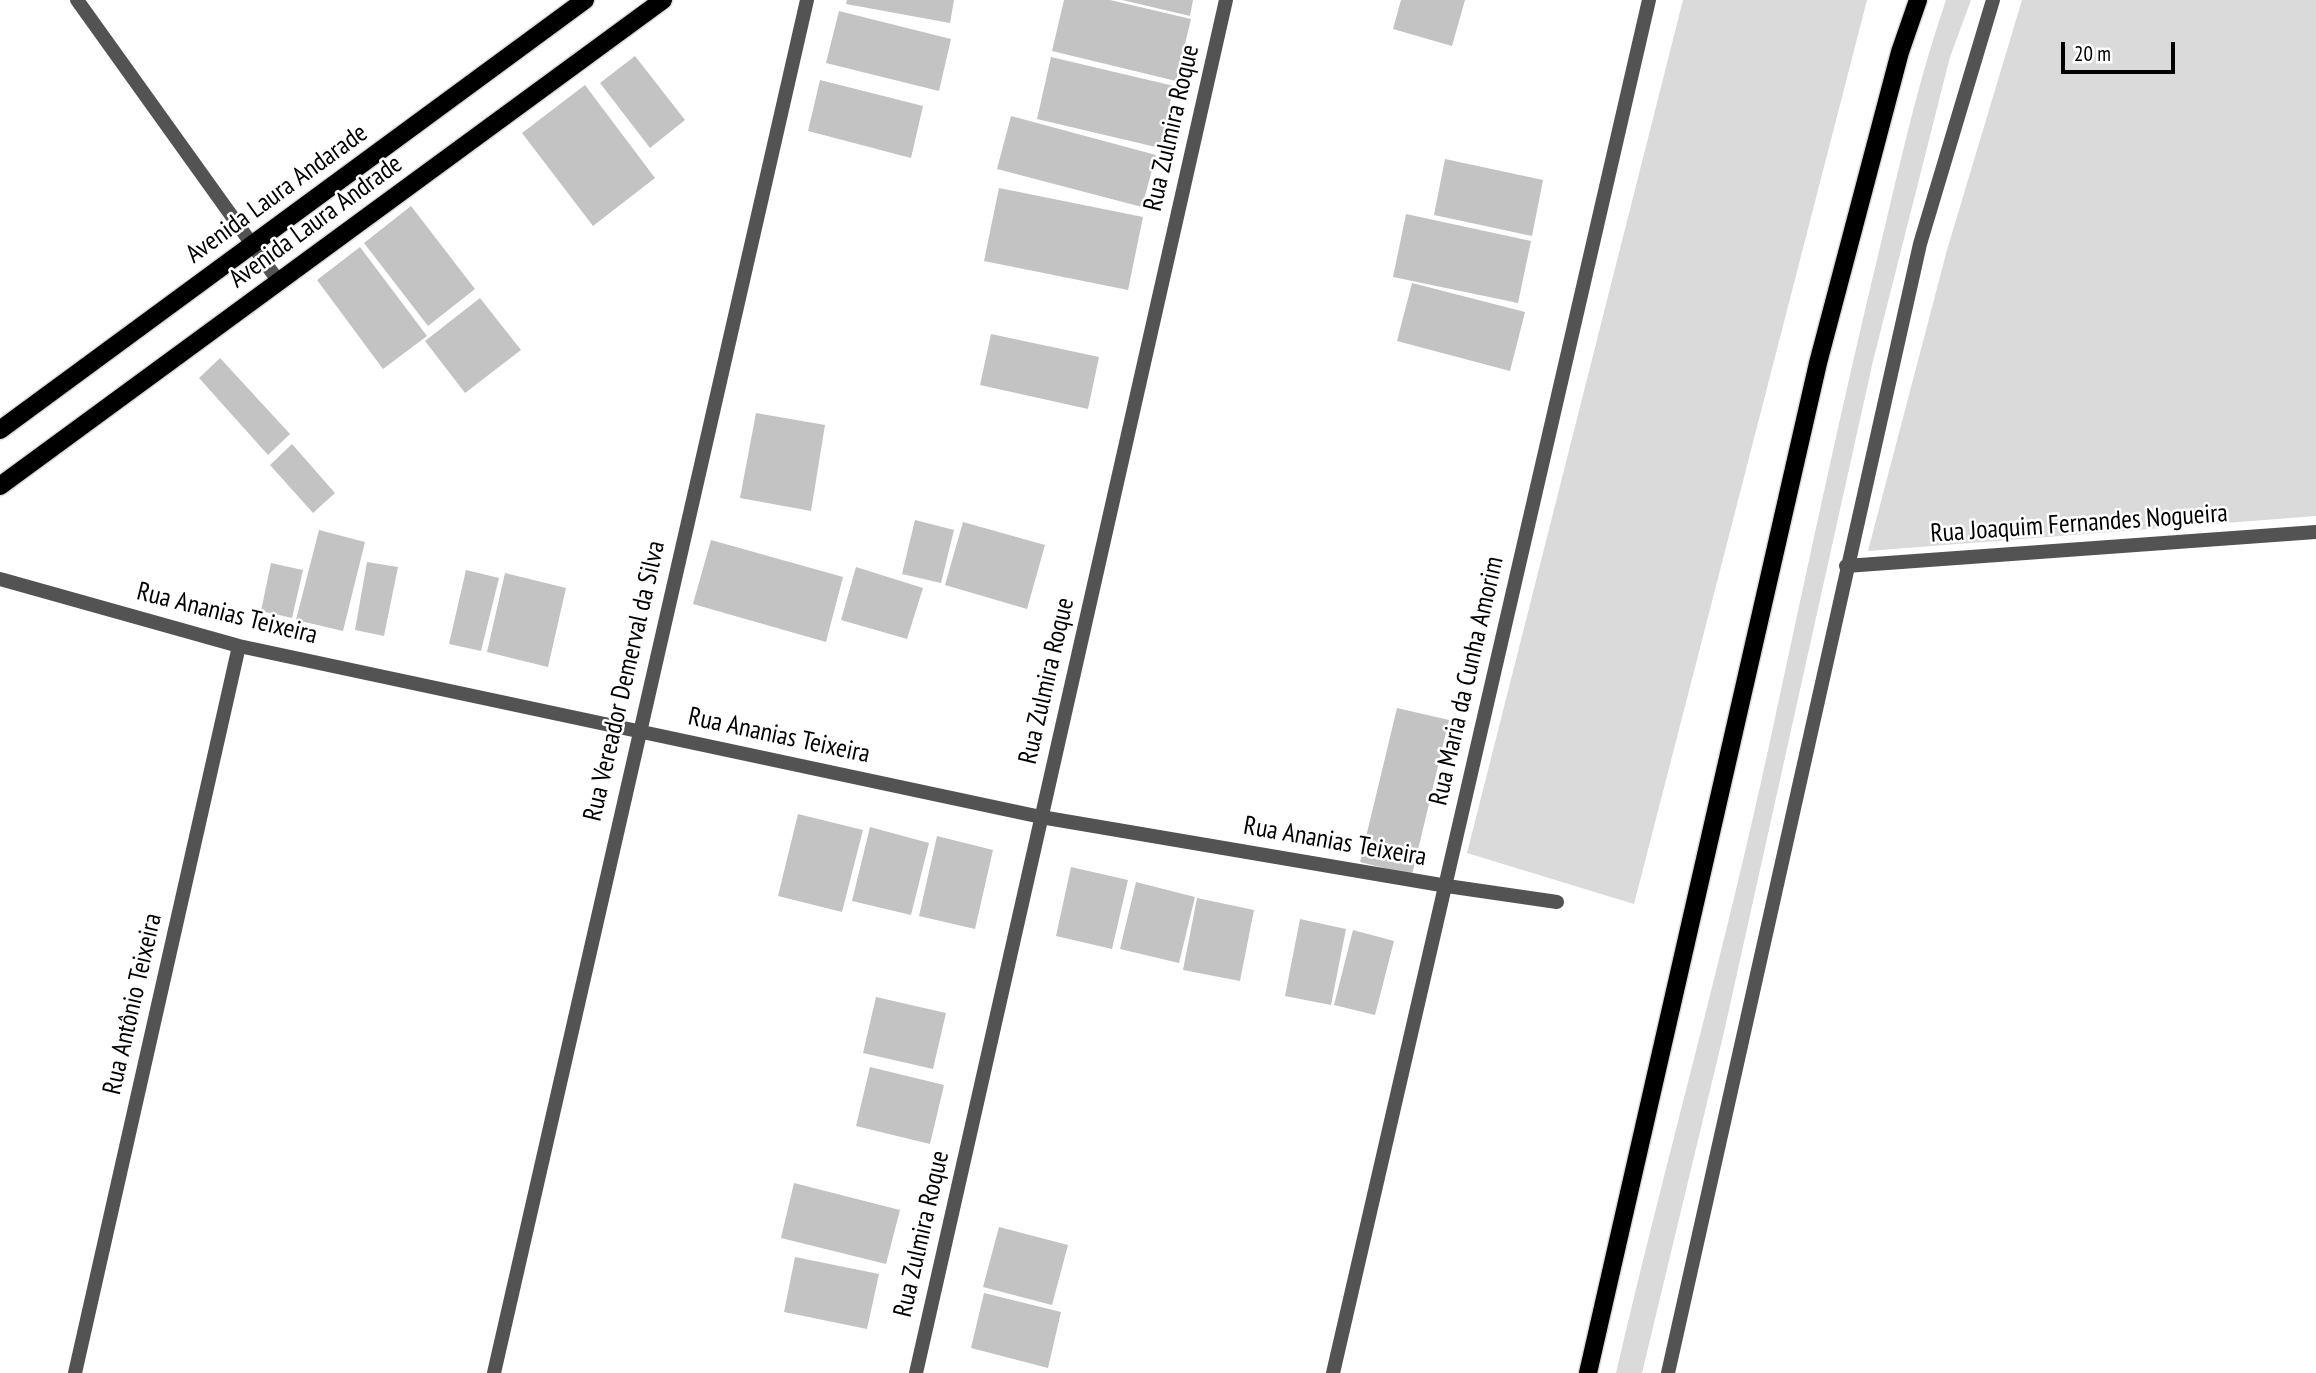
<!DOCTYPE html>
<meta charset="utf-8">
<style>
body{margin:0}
#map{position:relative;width:2316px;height:1373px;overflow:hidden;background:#fff;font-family:"PT Sans Narrow",sans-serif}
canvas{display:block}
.scale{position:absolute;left:2061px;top:42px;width:114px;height:32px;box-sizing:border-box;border:4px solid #000;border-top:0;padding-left:9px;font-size:21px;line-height:24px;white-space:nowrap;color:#000;-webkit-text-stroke:5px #fff;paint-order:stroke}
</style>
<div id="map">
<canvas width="2316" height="1373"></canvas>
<div class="scale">20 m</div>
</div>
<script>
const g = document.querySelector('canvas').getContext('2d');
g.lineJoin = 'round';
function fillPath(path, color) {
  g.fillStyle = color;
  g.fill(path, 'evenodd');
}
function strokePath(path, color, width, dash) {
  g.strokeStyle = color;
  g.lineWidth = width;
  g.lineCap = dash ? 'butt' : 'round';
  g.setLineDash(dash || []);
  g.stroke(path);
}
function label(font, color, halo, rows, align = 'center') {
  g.font = font + ' "PT Sans Narrow",sans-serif';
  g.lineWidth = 5;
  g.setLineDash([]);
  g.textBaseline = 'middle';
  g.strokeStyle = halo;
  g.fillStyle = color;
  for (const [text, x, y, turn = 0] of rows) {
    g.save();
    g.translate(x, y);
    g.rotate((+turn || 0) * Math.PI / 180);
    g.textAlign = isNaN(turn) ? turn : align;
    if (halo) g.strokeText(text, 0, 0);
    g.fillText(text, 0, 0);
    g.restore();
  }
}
const green = new Path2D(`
 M1683,0H1867L1634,904L1467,853Z
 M1946,0H1971L1950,57L1873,361L1724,1032L1642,1373H1616C1666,1159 1726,947 1772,732C1807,570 1841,408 1880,247C1900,164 1918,81 1946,0Z
 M2022,0H2316V516L1868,551L1947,250Z`);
const building = new Path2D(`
 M847,0H954L950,23L846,4Z
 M1064,0H1110L1191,19L1176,81L1052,51Z
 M1122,0H1193L1190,16Z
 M1401,0H1465L1452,46L1393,29Z
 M839,11L951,39L939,91L826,63Z
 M635,56L685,120L650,148L600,83Z
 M1051,57L1174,86L1160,148L1037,119Z
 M820,80L923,106L911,158L808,131Z
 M585,85L655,178L593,226L522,133Z
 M1011,116L1156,155L1142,207L997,169Z
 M1445,159L1543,180L1532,236L1434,215Z
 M999,188L1143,217L1128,290L984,261Z
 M411,206L475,289L428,326L364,243Z
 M1406,214L1531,241L1518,303L1393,277Z
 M360,247L427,336L383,369L317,280Z
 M1412,283L1525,312L1510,371L1397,341Z
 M480,298L521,350L465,393L425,341Z
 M991,334L1099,357L1088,409L980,385Z
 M220,358L290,434L268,455L199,378Z
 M756,413L825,425L811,511L740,498Z
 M292,444L335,493L313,513L270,465Z
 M915,520L954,530L941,583L902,574Z
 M963,522L1045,545L1027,609L945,585Z
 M319,530L365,542L343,631L296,620Z
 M711,540L843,577L826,642L693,604Z
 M367,562L398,567L384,636L355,630Z
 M271,563L303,570L292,618L261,611Z
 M856,567L923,588L907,639L841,620Z
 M466,570L499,578L481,651L449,644Z
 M505,573L566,588L548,667L487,652Z
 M1397,708L1449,720L1412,875L1360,862Z
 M798,814L863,830L842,912L778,896Z
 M870,827L929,843L911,915L852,901Z
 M937,836L993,850L975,929L919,916Z
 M1071,867L1128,880L1112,949L1056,936Z
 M1136,882L1195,897L1179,963L1120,949Z
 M1197,898L1254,910L1240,981L1183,970Z
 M1300,919L1346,929L1331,1005L1285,996Z
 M1353,930L1394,941L1375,1015L1334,1005Z
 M876,997L946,1013L933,1069L863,1053Z
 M870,1067L944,1085L930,1144L856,1126Z
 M794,1183L900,1210L886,1264L781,1238Z
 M999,1227L1068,1245L1052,1305L983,1287Z
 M795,1257L879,1274L867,1329L784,1312Z
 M984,1293L1061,1312L1048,1368L971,1348Z`);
const street = new Path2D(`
 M77,0L279,282
 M1846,566L2316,532
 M0,579L239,646L1041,817L1447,886L1557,902
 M75,1373L239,646
 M494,1373L807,0
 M916,1373L1226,0
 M1333,1373L1649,0
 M1668,1373L1920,244L1993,0`);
const primary = new Path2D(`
 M0,430L585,0
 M0,486L663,0
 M1588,1373L1818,363L1900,52L1918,0`);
const streetNames = [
 ["Rua Zulmira Roque",1172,128,-77],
 ["Avenida Laura Andarade",277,194,-36],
 ["Avenida Laura Andrade",316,222,-36],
 ["Rua Joaquim Fernandes Nogueira",2079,524,-4],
 ["Rua Ananias Teixeira",227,614,14],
 ["Rua Vereador Demerval da Silva",625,681,-77],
 ["Rua Zulmira Roque",1047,681,-77],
 ["Rua Maria da Cunha Amorim",1467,681,-77],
 ["Rua Ananias Teixeira",779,736,12],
 ["Rua Ananias Teixeira",1335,842,10],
 ["Rua Antônio Teixeira",133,1004,-77],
 ["Rua Zulmira Roque",922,1234,-77]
];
fillPath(green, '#dadada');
fillPath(building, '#c3c3c3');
strokePath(primary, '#dbdbdb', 21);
strokePath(street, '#535353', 14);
strokePath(primary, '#000', 18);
label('26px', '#000', '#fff', streetNames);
</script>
